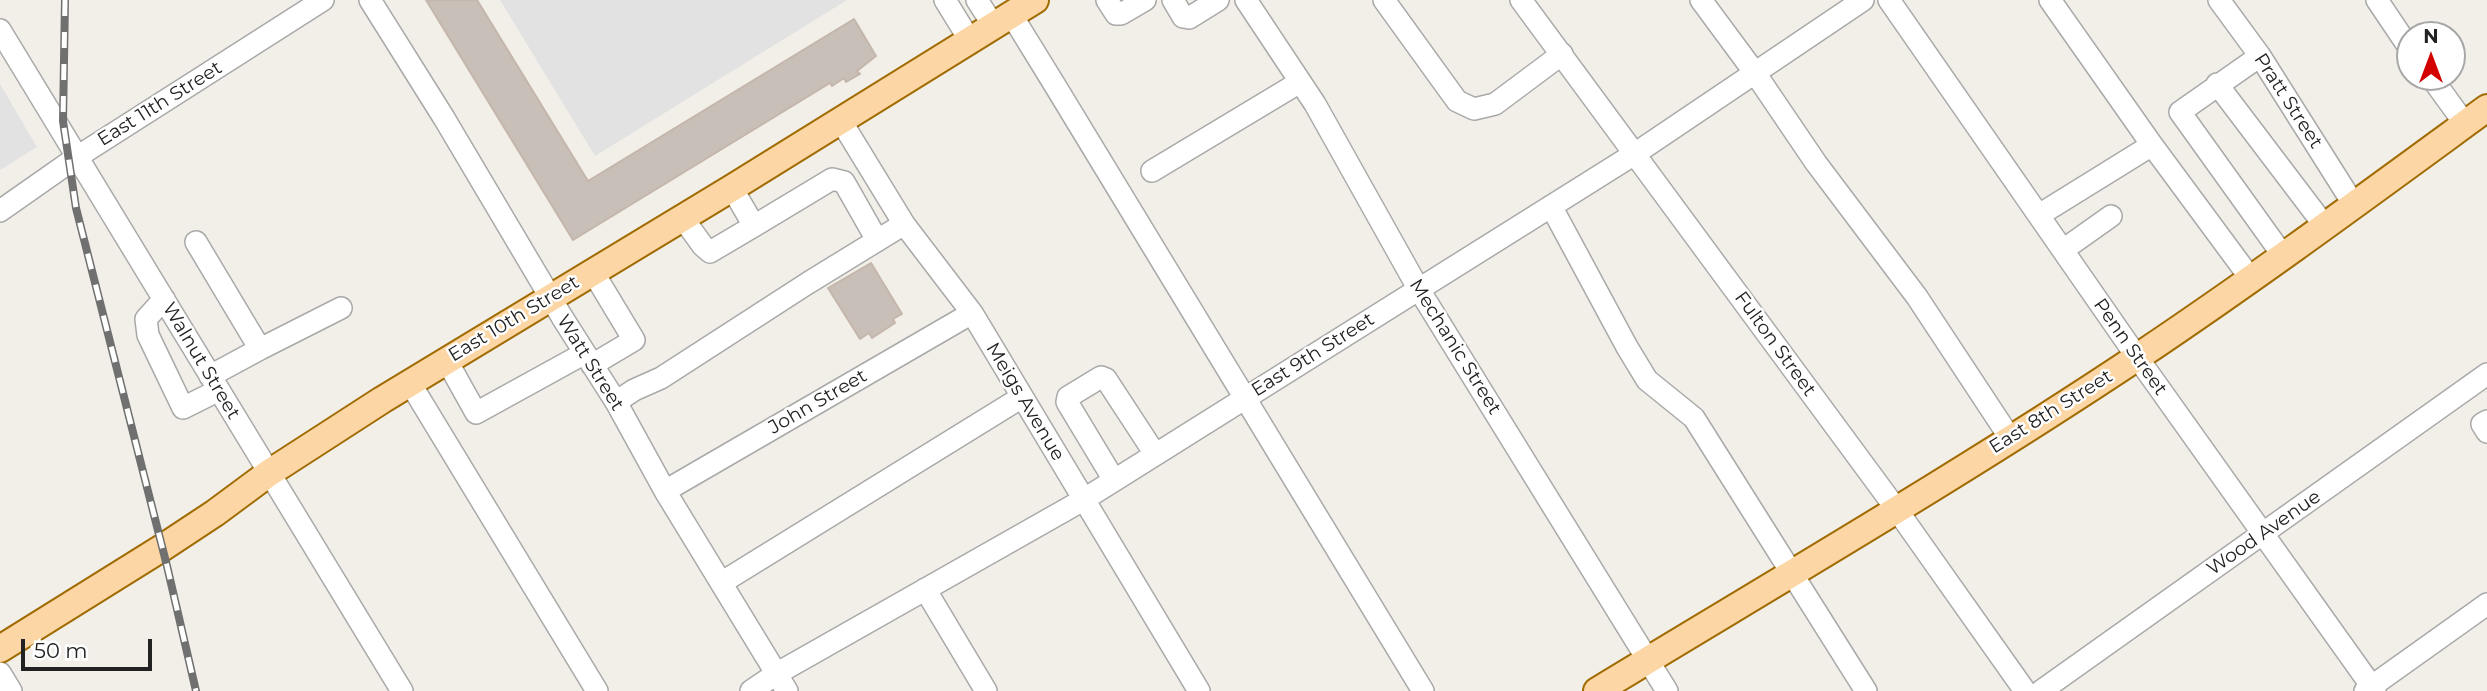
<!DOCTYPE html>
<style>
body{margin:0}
#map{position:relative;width:2487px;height:691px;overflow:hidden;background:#f2efe9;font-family:Montserrat,sans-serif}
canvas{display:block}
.north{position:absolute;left:2396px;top:21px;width:70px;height:70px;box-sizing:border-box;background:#fff;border:2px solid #a7a7a7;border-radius:50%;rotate:0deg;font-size:19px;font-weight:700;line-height:28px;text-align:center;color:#222}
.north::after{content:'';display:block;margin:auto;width:24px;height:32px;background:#d40000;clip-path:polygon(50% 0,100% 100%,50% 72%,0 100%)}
.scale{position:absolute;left:21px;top:639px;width:131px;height:32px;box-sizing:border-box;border:4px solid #222;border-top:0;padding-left:9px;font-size:21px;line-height:24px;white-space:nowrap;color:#222;-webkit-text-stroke:5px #fff;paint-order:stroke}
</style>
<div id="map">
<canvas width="2487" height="691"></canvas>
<div class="north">N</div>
<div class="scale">50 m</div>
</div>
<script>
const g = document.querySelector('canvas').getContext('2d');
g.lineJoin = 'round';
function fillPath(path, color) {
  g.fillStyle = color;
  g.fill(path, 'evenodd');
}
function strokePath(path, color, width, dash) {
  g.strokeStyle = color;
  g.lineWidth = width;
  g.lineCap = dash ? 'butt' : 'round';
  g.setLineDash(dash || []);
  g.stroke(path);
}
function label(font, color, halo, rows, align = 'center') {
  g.font = font + ' Montserrat,sans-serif';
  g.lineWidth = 5;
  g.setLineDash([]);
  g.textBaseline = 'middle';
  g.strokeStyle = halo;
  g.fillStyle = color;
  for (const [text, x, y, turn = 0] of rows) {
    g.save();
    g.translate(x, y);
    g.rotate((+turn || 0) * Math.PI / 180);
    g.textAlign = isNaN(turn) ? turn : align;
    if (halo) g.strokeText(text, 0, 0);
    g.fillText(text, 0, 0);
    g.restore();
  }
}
const parking = new Path2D(`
 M500,0H847L595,156Z
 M0,84L37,147L0,170Z`);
const building = new Path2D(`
 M426,0H477L588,181L854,19L876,56L857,71L860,74L846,82L844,78L832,86L830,83L573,240Z
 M871,263L902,314L893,319L895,323L872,338L869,333L860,339L828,288Z`);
const minor = new Path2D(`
 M370,0L444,118L562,317L616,402L665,491L787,691
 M945,0L969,39
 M977,0L993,25
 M1107,0L1116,14H1121L1145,0
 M1173,0L1183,17L1189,18L1218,0
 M1246,0L1315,104L1418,288L1667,691
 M1384,0L1457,101L1474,109L1495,104L1562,54
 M1521,0L1897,510L2025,691
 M1701,0L1755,73L1816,163L1917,297L2010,438
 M1889,0L2137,357L2375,691
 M2050,0L2152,145
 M2219,0L2260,56L2354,205
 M2377,0L2410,49
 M1011,14C1150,239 1286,466 1423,691
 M0,30L402,691
 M2260,56L2180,112L2284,257
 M2431,77L2465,124
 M2217,84L2324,225
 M841,121L904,224L972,313L1199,691
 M1152,171L1300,82
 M732,188L754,226L832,179L844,182L877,240
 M1551,206L1627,347L1647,380L1694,418L1866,691
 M0,211L77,157L323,0
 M2039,215L2152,145L2251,279
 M682,217L703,246L710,252L754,226
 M196,242L260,349L210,376
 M2063,250L2111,216
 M164,299L146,319L148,335L183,408L219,390
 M260,349L341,308
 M447,361L476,413L585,353
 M592,365L634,340L593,272
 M410,383L597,691
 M616,402L634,390L661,378L808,283L904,224
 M2487,421L2482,424L2487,432
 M1114,480L1067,402L1068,397L1101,377L1106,379L1155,454
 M665,491L972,313
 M721,583L1022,397
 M925,589L986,691
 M0,673L11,691
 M751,691L776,674L1083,500L1636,153L1863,0
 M2041,691L2487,374
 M2365,691L2487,604`);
const major = new Path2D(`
 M0,649L162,548L215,513L269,473L382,400L732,188L1035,0
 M1597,691C1778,581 1962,474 2139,356C2257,277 2372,192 2487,108`);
const rail = new Path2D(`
 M65,0L63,121L76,208L167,566L196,691`);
const streetNames = [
 ["Pratt Street",2288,101,57],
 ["East 11th Street",160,104,-32],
 ["East 10th Street",514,319,-31],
 ["Fulton Street",1775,344,54],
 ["Mechanic Street",1455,347,58],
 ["Penn Street",2130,347,55],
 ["East 9th Street",1313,355,-32],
 ["Walnut Street",201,361,59],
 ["Watt Street",590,363,58],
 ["John Street",818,402,-30],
 ["Meigs Avenue",1025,402,59],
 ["East 8th Street",2051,412,-32],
 ["Wood Avenue",2264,533,-35]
];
fillPath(parking, '#e2e2e2');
fillPath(building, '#c7bfb8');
strokePath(building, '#c4b6ab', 2);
strokePath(minor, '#a9a9a9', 24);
strokePath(major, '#a06b00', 30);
strokePath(minor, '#fff', 21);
strokePath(major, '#fcd6a4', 26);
strokePath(rail, '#707070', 8);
strokePath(rail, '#fff', 5, [16]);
label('19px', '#222', '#fff', streetNames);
</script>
